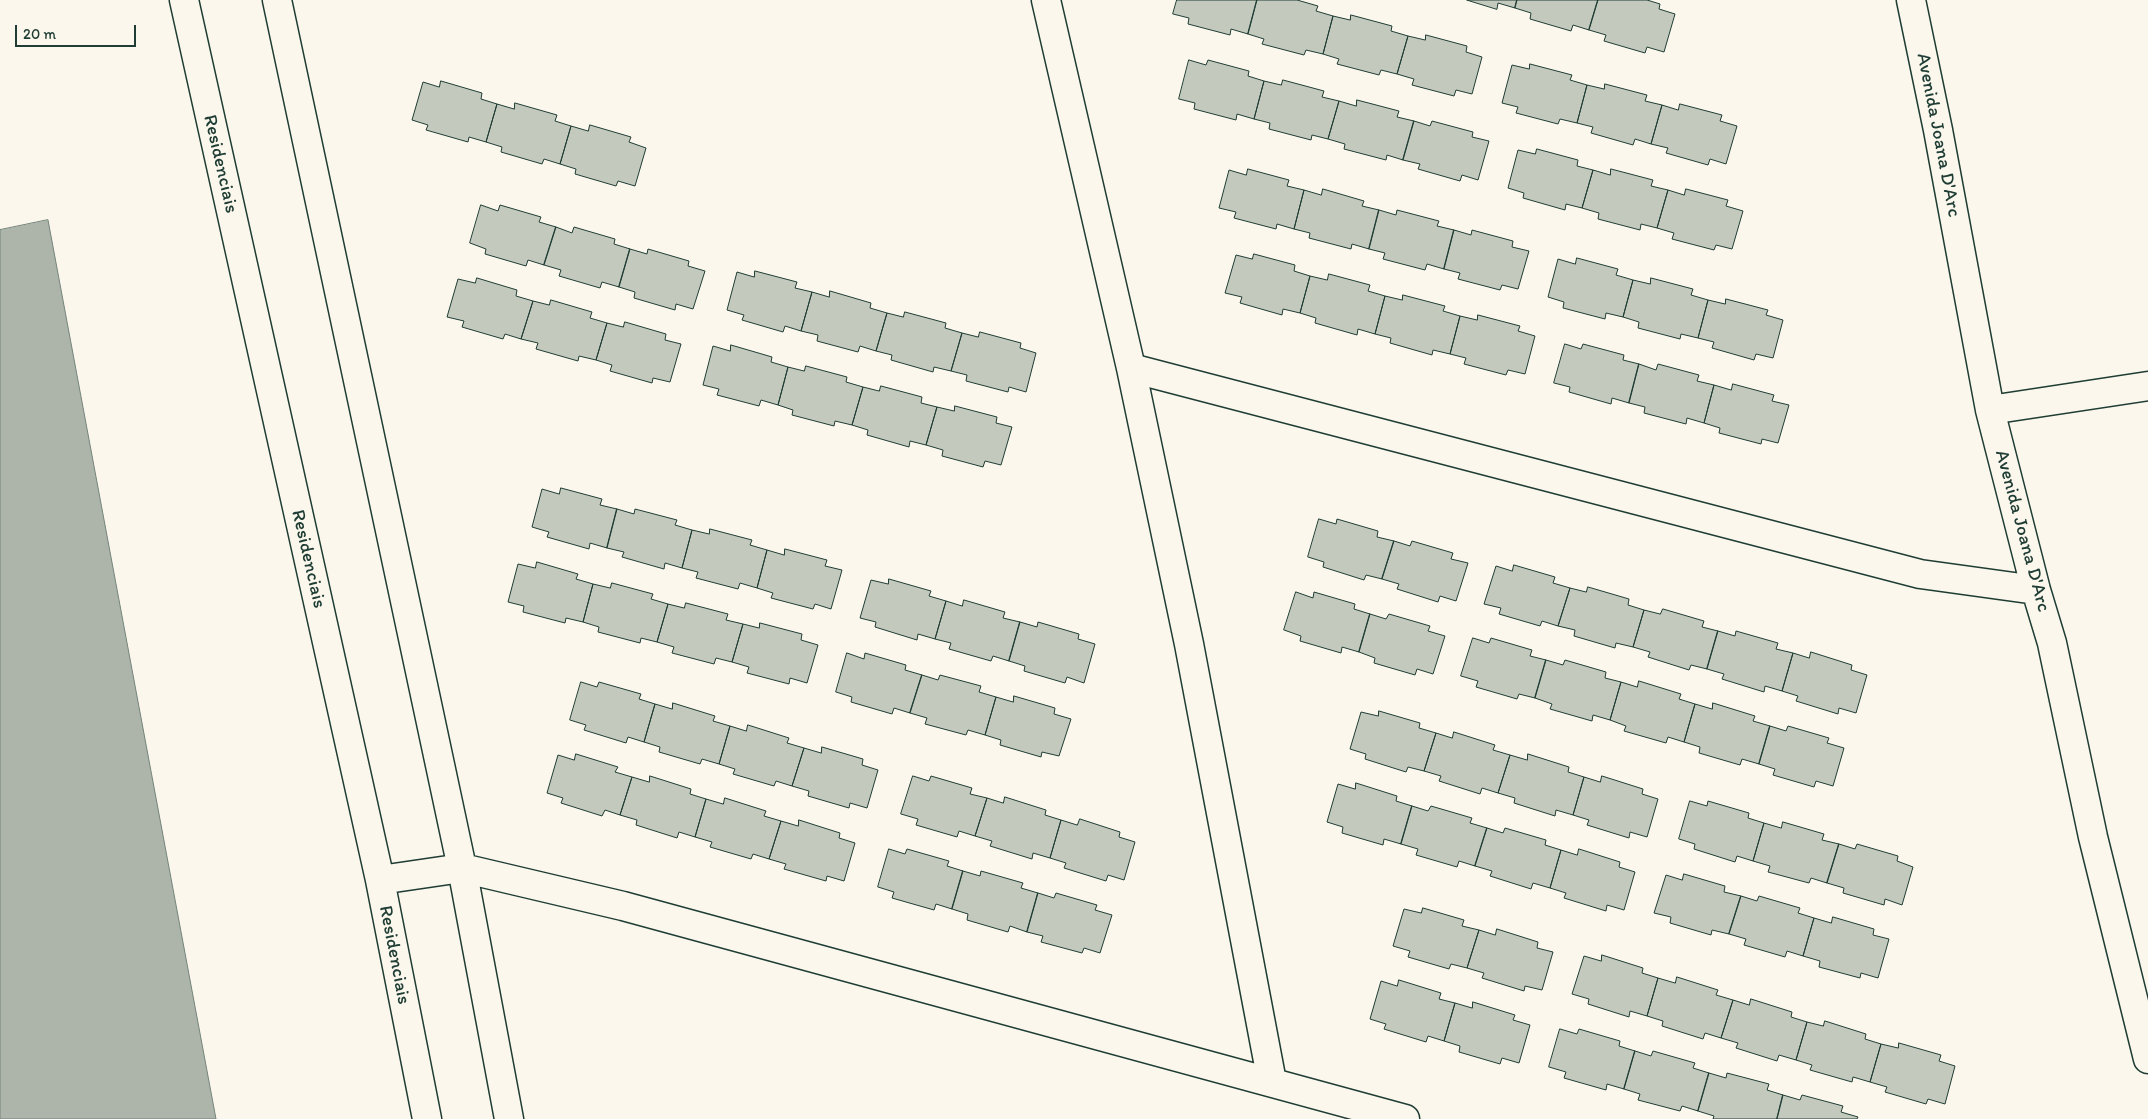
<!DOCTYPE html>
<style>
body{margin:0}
#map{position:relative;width:2148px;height:1119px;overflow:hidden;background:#fbf7ec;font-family:Itim,sans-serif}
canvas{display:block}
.scale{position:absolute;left:15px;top:25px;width:121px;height:22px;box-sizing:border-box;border:2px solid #1f3d34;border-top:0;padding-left:6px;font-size:15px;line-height:18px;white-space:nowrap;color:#1f3d34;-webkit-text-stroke:4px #fbf7ec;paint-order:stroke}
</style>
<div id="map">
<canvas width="2148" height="1119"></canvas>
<div class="scale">20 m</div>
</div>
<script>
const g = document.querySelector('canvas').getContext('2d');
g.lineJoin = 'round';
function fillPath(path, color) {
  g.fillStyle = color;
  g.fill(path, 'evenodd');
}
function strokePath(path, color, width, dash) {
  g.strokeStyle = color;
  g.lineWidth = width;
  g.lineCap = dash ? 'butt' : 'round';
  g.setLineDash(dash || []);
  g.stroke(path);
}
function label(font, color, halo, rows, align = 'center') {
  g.font = font + ' Itim,sans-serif';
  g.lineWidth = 5;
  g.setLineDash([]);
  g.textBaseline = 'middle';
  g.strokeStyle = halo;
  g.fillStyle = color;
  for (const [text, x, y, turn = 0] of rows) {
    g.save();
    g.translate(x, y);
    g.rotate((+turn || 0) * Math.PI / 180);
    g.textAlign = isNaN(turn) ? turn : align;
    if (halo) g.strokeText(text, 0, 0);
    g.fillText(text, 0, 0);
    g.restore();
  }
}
const water = new Path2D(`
 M48,220L216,1119H0V230Z`);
const building = new Path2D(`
 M1177,0H1257L1248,34L1231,29L1230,35L1188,24L1189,18L1173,14Z
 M1257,0H1297L1318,6L1316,11L1333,16L1323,54L1306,50L1304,55L1262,44L1264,39L1248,34Z
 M1467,0H1517L1515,8L1498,3L1497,9Z
 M1517,0H1598L1589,30L1573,25L1571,31L1530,19L1531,13L1515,8Z
 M1598,0H1647L1660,4L1659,9L1675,14L1664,52L1647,47L1645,53L1604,41L1606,35L1589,30Z
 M1351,15L1392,26L1391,31L1408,36L1397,74L1381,70L1379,75L1337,64L1339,59L1323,54L1333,16L1350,20Z
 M1426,35L1467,46L1466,52L1482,57L1472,94L1456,90L1454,96L1412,85L1414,79L1397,74L1408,36L1425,40Z
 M1189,60L1206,65L1208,60L1249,71L1248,76L1264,81L1254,119L1237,114L1236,120L1194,109L1195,103L1179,99Z
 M1530,64L1572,75L1570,80L1587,85L1577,123L1560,119L1558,124L1516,113L1518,107L1502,103L1512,65L1529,69Z
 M1283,80L1324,91L1322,97L1339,101L1328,139L1312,135L1311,140L1269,129L1270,123L1254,119L1264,81L1281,85Z
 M441,81L482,93L481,99L497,104L486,142L469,137L468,142L426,130L428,125L412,120L423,82L439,87Z
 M1605,84L1647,95L1645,101L1662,105L1651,144L1635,139L1633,145L1591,133L1593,127L1577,123L1587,85L1604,89Z
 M1357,100L1399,111L1397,117L1414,121L1403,160L1387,155L1386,160L1344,149L1345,144L1328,139L1339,101L1356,106Z
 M515,103L557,115L555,121L571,126L560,164L544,159L542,164L501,152L502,147L486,142L497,104L514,109Z
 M1680,104L1722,115L1720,121L1737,126L1726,164L1710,159L1708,165L1666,153L1668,148L1651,144L1662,105L1678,110Z
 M1414,121L1430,126L1432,121L1473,132L1472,137L1489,141L1478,180L1462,175L1460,181L1418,169L1420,164L1403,160Z
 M590,125L631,137L629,142L646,148L635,186L618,181L616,186L575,174L576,169L560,164L571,126L588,131Z
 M1537,149L1578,160L1577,166L1593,170L1582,208L1566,204L1565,210L1523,198L1524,193L1508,188L1518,150L1535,154Z
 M1248,169L1289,180L1287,186L1304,190L1294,229L1277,224L1276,229L1234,218L1236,212L1219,208L1229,170L1246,175Z
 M1611,169L1653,180L1651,186L1668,190L1657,228L1641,224L1640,230L1598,219L1599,213L1582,208L1593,170L1610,175Z
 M1323,189L1364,201L1362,206L1379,210L1369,249L1352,244L1351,249L1309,238L1310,233L1294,229L1304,190L1321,195Z
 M1686,189L1728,200L1726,206L1743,211L1732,249L1716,245L1714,250L1672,239L1674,233L1657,228L1668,190L1684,195Z
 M481,205L498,211L500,205L541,217L539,222L556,227L544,265L528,260L526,266L485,254L486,249L470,243Z
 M1379,210L1396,215L1397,210L1439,221L1437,226L1454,230L1444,269L1427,264L1425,270L1383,259L1385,253L1369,249Z
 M556,227L572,233L574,227L615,239L614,244L630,249L619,287L602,282L600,288L559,276L561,270L544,265Z
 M1454,230L1471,235L1472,230L1513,241L1512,247L1529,251L1518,289L1502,285L1500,290L1458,279L1460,273L1444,269Z
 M630,249L647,254L648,249L689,261L688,266L705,271L693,309L676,304L675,310L634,298L635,292L619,287Z
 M1254,254L1295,265L1294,271L1310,276L1300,313L1283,309L1282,315L1240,303L1242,297L1225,293L1236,255L1252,259Z
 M1577,258L1618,269L1616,275L1633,280L1623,317L1606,313L1605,319L1563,308L1564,302L1548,297L1558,259L1575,264Z
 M755,271L797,282L795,288L812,292L801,331L785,326L783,332L742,320L744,315L727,310L737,272L754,277Z
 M1329,274L1370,285L1368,291L1385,296L1375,334L1358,329L1357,335L1315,323L1316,318L1300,313L1310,276L1327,280Z
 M477,278L517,290L516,296L533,301L521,339L505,334L503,339L462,327L464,321L447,317L458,279L475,283Z
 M1651,278L1693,289L1691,295L1708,300L1698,338L1681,334L1680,339L1638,328L1639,322L1623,317L1633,280L1650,284Z
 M830,291L871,303L870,308L887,313L876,351L860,346L858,352L817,341L818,335L801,331L812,292L829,297Z
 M1403,295L1445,306L1443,311L1460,316L1450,354L1433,350L1432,355L1390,343L1391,338L1375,334L1385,296L1402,300Z
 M1726,299L1768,310L1766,315L1783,320L1773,358L1756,354L1754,360L1712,348L1714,342L1698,338L1708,300L1725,304Z
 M551,300L592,312L590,318L607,323L596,360L579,356L578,361L536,349L538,343L521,339L533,301L549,305Z
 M905,312L946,323L945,328L962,333L951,371L934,367L933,372L891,360L892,355L876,351L887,313L903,317Z
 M1478,315L1520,326L1518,331L1535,336L1525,374L1508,370L1506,375L1464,364L1466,358L1450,354L1460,316L1477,320Z
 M625,322L666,334L665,340L681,344L670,382L653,378L652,383L610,371L612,365L596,360L607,323L623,327Z
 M980,332L1021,343L1020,348L1036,353L1026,392L1009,387L1008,392L966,381L967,375L951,371L962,333L978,337Z
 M1565,344L1581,349L1583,344L1624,355L1623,360L1639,364L1629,403L1612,398L1611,404L1569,392L1570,387L1554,383Z
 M731,345L772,357L771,362L788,367L778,405L761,400L759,406L717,395L719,389L703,385L713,346L730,351Z
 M1639,364L1656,370L1658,364L1699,375L1697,381L1714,385L1704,423L1687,418L1686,424L1644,413L1645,407L1629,403Z
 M806,366L847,377L846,382L863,387L852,425L835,421L834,426L792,415L793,410L778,405L788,367L804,371Z
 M1733,384L1774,395L1772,401L1789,405L1778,443L1762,439L1761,444L1719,433L1720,428L1704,423L1714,385L1731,390Z
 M881,386L922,397L921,403L937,407L926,445L910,441L909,447L867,435L868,430L852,425L863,387L879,391Z
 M955,406L997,417L996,423L1012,427L1001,465L985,461L983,467L942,456L943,450L926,445L937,407L954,411Z
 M561,488L602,499L600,505L617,509L607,548L590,543L589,549L547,537L549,532L532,527L542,489L559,494Z
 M617,509L634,514L635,509L677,520L675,525L692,530L682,568L665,563L664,569L622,557L624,552L607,548Z
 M1319,519L1336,524L1337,519L1378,531L1377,537L1394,541L1382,579L1366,575L1364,580L1323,567L1324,562L1308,557Z
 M710,529L752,540L750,545L767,550L757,588L740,583L738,589L696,578L698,572L682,568L692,530L709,534Z
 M1394,541L1410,546L1412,541L1453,553L1451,559L1468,563L1456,601L1440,596L1438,602L1397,589L1399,584L1382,579Z
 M785,549L827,560L825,566L842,570L831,609L815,604L813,609L771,598L773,593L757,588L767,550L784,555Z
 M537,562L578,574L576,579L593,584L583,622L566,618L565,623L523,612L524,606L508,602L518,564L535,568Z
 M1514,565L1555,577L1553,583L1570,588L1558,626L1542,621L1540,626L1499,614L1501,608L1484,604L1496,566L1512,571Z
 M889,579L931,591L929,596L946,601L935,639L918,634L917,640L875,627L876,622L860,618L871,580L888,584Z
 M612,583L653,594L651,599L668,604L657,642L641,638L640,643L598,632L599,627L583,622L593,584L610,588Z
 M1588,587L1629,599L1628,605L1644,610L1633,647L1616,643L1615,648L1574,636L1575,630L1558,626L1570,588L1586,592Z
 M1296,592L1313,598L1314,592L1355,604L1354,609L1370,614L1359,652L1342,647L1341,653L1300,641L1301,636L1284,630Z
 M964,600L1005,612L1003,618L1020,622L1009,661L993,656L991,661L949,649L951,643L935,639L946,601L962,606Z
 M686,603L728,614L726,620L743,624L732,662L716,658L714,664L672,653L674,647L657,642L668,604L684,608Z
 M1663,609L1704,621L1702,627L1718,631L1707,669L1691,665L1689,670L1648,657L1650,652L1633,647L1644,610L1660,614Z
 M1370,614L1386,619L1389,614L1430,626L1428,631L1445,636L1433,674L1417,669L1415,675L1374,663L1375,658L1359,652Z
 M1020,622L1037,627L1038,622L1079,634L1078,639L1095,644L1084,683L1067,677L1065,683L1024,671L1025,666L1009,661Z
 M760,623L802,634L801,640L818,645L807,683L790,678L789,684L747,673L749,667L732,662L743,624L759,628Z
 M1718,631L1735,636L1736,631L1778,643L1776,649L1793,653L1782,691L1765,686L1764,692L1722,679L1724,674L1707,669Z
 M1473,638L1489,643L1491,638L1532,650L1530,656L1546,660L1535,698L1519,694L1517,699L1476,687L1478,681L1461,676Z
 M1811,652L1852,665L1851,670L1867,675L1856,713L1839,708L1838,714L1796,701L1798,696L1782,691L1793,653L1809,658Z
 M847,653L864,659L865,653L906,665L905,670L922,675L910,713L894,708L892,714L851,702L852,697L836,692Z
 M1546,660L1563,665L1565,660L1606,672L1605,678L1621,682L1610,720L1593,715L1592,721L1550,709L1552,704L1535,698Z
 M922,675L938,680L940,675L981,686L979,692L996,697L985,735L968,730L966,735L925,724L927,718L910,713Z
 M1639,681L1681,694L1679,699L1695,704L1684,742L1668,737L1666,743L1624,731L1626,726L1610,720L1621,682L1637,687Z
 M581,682L597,687L599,682L641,694L639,699L655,704L644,742L628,737L626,743L584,730L586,725L570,720Z
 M1014,696L1055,708L1054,714L1071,719L1059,756L1042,752L1041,757L1000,745L1001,740L985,735L996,697L1013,702Z
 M673,703L715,716L713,721L730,726L719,764L702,759L700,764L659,752L660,747L644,742L655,704L672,709Z
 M1713,703L1755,716L1753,721L1770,726L1759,764L1742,759L1740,765L1699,753L1700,747L1684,742L1695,704L1712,709Z
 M1379,711L1420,723L1419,728L1436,733L1424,771L1408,767L1406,772L1365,759L1366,754L1350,749L1361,712L1378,716Z
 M748,725L789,738L787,743L804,748L792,786L776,781L774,786L733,774L735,769L719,764L730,726L746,731Z
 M1770,726L1786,731L1788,726L1829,738L1827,743L1844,748L1833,786L1816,781L1814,787L1773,775L1775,769L1759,764Z
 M1454,732L1495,745L1493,750L1510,755L1498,793L1482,788L1480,794L1439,781L1441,776L1424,771L1436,733L1452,738Z
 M822,747L863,759L862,765L878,770L867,808L850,803L849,808L808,796L809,791L792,786L804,748L821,753Z
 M576,754L618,767L615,772L632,777L620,815L605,810L602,816L561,803L563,798L547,793L558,755L574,760Z
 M1528,754L1569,767L1568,772L1584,777L1573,815L1556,810L1555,816L1514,803L1515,798L1498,793L1510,755L1527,760Z
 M650,776L691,789L690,794L706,799L695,837L679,832L677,838L636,825L637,820L620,815L632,777L649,782Z
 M913,776L929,781L931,776L972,788L970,794L987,798L975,836L959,831L957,837L916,825L918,819L901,814Z
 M1602,776L1643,789L1642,794L1658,799L1647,837L1630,832L1629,838L1587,825L1589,820L1573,815L1584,777L1600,782Z
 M1356,783L1397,796L1396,801L1412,806L1401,844L1384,839L1383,845L1342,833L1343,827L1327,822L1338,784L1355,789Z
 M1005,797L1046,810L1045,815L1061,820L1050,858L1033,853L1032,859L990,846L992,841L975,836L987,798L1003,803Z
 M725,798L766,811L764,816L781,821L769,859L753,854L751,859L710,847L712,842L695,837L706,799L723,804Z
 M1690,801L1707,806L1708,801L1749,813L1748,818L1764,823L1753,861L1737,856L1735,862L1694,849L1695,844L1679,839Z
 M1412,806L1428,811L1431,806L1472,818L1470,823L1487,828L1475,866L1459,861L1457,867L1416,855L1418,849L1401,844Z
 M1080,819L1120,832L1119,837L1135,842L1124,880L1108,875L1106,881L1064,868L1066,863L1050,858L1061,820L1077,825Z
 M799,820L840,833L839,838L855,843L844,881L827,876L826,881L784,869L786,864L769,859L781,821L798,826Z
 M1783,822L1824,834L1822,840L1839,844L1827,883L1811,878L1809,883L1768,872L1770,866L1753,861L1764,823L1781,828Z
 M1487,828L1503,833L1505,828L1546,840L1545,845L1561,850L1550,888L1533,883L1531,889L1490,876L1492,871L1475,866Z
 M1839,844L1855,849L1857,844L1898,856L1897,861L1913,867L1902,905L1885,899L1884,905L1843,893L1844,888L1827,883Z
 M889,849L905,854L907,849L949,861L947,866L963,871L952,909L936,904L934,910L892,898L894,892L878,887Z
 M1579,849L1620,862L1619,867L1635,872L1624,910L1607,905L1606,911L1564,898L1566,893L1550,888L1561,850L1577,855Z
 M963,871L980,876L981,871L1023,883L1021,888L1038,893L1027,932L1010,926L1008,932L967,920L968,914L952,909Z
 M1684,874L1725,886L1724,892L1741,896L1729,934L1712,930L1711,935L1670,923L1671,917L1654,913L1666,875L1682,880Z
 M1038,893L1054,898L1056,893L1097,905L1095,910L1112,915L1100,953L1084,948L1082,953L1041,942L1043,936L1027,932Z
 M1741,896L1757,901L1759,896L1800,908L1798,913L1814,918L1803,956L1787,951L1785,957L1744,945L1746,939L1729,934Z
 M1423,908L1464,920L1462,926L1479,930L1467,968L1451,964L1449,969L1408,957L1410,951L1393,946L1404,909L1421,913Z
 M1833,917L1874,929L1873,935L1889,939L1878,978L1861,973L1860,978L1819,967L1820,961L1803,956L1814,918L1831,923Z
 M1497,929L1538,942L1537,948L1553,952L1542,990L1525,986L1524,991L1482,978L1484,973L1467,968L1479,930L1495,935Z
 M1602,955L1643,968L1642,973L1658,978L1647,1016L1630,1011L1629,1017L1588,1004L1589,999L1572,994L1584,956L1601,961Z
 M1677,977L1718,990L1716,995L1733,1000L1721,1038L1705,1033L1703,1039L1662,1026L1663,1021L1647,1016L1658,978L1675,983Z
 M1399,980L1441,993L1439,999L1455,1003L1444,1041L1428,1036L1426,1042L1384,1029L1386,1024L1370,1019L1381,981L1397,986Z
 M1751,999L1792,1012L1791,1017L1807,1022L1796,1060L1779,1055L1777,1061L1736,1048L1738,1043L1721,1038L1733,1000L1749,1005Z
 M1473,1002L1515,1015L1513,1020L1530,1025L1519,1063L1502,1058L1500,1064L1459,1052L1460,1046L1444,1041L1455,1003L1472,1008Z
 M1825,1021L1866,1034L1865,1039L1881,1044L1870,1082L1853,1077L1852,1082L1810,1070L1812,1065L1796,1060L1807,1022L1823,1026Z
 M1560,1029L1577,1034L1579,1029L1620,1041L1619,1046L1635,1051L1624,1089L1607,1084L1606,1090L1564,1078L1566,1072L1549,1067Z
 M1899,1043L1941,1055L1939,1061L1955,1066L1945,1104L1928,1099L1926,1104L1885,1092L1887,1087L1870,1082L1881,1044L1898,1048Z
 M1635,1051L1651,1056L1653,1051L1695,1063L1693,1068L1709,1073L1698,1111L1682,1106L1680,1111L1638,1100L1640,1094L1624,1089Z
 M1709,1073L1726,1078L1727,1073L1769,1084L1767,1090L1783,1095L1777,1119H1713L1714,1116L1698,1111Z
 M1783,1095L1800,1100L1802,1095L1843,1106L1841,1112L1858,1117L1857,1119H1777Z`);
const street = new Path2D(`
 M184,0L380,880L427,1119
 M277,0L462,868L509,1119
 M1046,0L1131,368L1189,644L1272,1082
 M1911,0L1938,130L1990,410L2036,590L2052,643L2093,837L2148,1059
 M1131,368L1920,574L2036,590
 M1990,410L2148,386
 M380,880L462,868L623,906L1405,1119`);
const streetNames = [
 ["Avenida Joana D'Arc",1938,135,79],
 ["Residenciais",220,164,77],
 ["Avenida Joana D'Arc",2022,531,75],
 ["Residenciais",308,559,77],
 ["Residenciais",394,955,79]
];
fillPath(water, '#adb4aa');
strokePath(water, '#74847b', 1);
fillPath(building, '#c4c9be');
strokePath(building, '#1f3d34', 1);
strokePath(street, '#1f3d34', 31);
strokePath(street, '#fbf7ec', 28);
label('19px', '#1f3d34', '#fbf7ec', streetNames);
</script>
